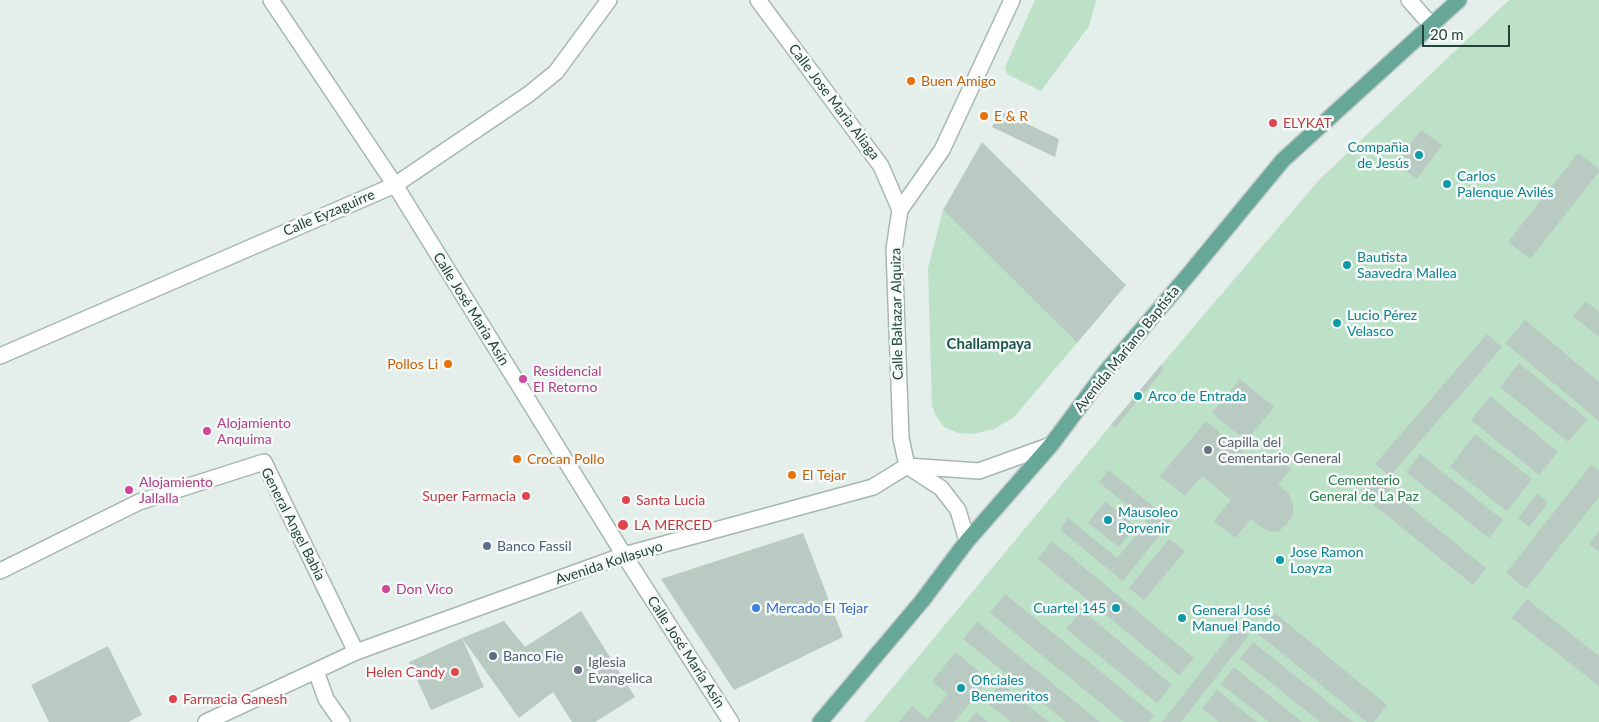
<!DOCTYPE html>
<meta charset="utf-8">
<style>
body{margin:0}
#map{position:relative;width:1599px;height:722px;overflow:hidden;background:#e4eeea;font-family:Lato,sans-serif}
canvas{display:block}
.scale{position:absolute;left:1422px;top:25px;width:88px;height:22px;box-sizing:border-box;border:2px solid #22423a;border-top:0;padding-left:6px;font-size:15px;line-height:18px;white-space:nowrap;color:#22423a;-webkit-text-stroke:4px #f5faf8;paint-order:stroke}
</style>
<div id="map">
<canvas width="1599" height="722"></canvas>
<div class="scale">20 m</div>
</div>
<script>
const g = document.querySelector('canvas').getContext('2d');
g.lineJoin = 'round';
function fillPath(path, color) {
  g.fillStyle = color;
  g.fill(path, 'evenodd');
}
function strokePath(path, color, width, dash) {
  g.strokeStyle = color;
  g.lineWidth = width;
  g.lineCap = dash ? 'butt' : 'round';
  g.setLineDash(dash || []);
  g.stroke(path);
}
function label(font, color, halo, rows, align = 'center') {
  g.font = font + ' Lato,sans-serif';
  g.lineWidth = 5;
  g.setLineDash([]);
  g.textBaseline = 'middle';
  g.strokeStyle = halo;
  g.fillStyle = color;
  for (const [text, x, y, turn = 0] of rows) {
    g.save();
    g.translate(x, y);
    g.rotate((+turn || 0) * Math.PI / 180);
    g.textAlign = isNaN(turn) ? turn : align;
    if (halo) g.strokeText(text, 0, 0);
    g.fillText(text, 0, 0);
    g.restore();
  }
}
const green = new Path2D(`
 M1035,0H1096L1089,26L1041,91L1007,74L1005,67Z
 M1509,0H1599V722H864L1161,365L1320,179Z
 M943,210L1077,343L1014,417L994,429L973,434L958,433L944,427L936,416L932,406L928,268Z`);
const building = new Path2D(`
 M1000,111L1059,139L1055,157L992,127Z
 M1421,130L1442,145L1417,179L1396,164Z
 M982,142L1126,285L1077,343L943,210Z
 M1578,153L1599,169V172L1530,259L1508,242Z
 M1586,301L1599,312V337L1573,316Z
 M1525,320L1599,382V421L1505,343Z
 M1487,334L1502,347L1390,476L1375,464Z
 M1519,363L1587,419L1568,442L1500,387Z
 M1161,365L1164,369L1115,428L1111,425Z
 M1240,379L1274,407L1246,441L1212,413Z
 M1490,396L1558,452L1539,475L1471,420Z
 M1206,421L1258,465L1270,452L1291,469L1278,485L1289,494L1293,505V515L1287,524L1279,531L1272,532L1263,529L1251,519L1235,538L1214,521L1231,500L1202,476L1185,496L1160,476Z
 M1475,434L1532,479L1507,511L1450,467Z
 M1420,454L1503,520L1489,538L1406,472Z
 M1591,465L1599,471V497L1526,589L1506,573Z
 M1109,470L1171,521L1123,581L1060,530L1068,518L1117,558L1147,522L1099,482Z
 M1376,479L1486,568L1473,585L1363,496Z
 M1537,494L1548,503L1529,527L1518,518Z
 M1105,501L1136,526L1119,547L1088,523Z
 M1599,531V552L1589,544Z
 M803,533L843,637L734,690L661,579Z
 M1169,539L1185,551L1144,600L1129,588Z
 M1052,541L1194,658L1179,675L1038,559Z
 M1005,594L1154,715L1149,722H1124L990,613Z
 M1527,599L1599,656V686L1512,618Z
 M1082,610L1172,685L1157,703L1066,629Z
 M581,611L635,697L595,722H572L553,692L519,718L462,638L484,687L431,710L409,662L462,638L504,621L525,647Z
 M1275,613L1387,705L1374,722H1367L1258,634Z
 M977,622L1100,722H1066L963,639Z
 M1237,626L1249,635L1181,722H1162Z
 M1253,642L1353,722H1320L1240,658Z
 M108,646L142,715L128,722H49L31,685Z
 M956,652L989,680L954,722H899L912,706L927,719L948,694L932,681Z
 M1234,667L1302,722H1269L1221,684Z
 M1001,683L1049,722H1011L986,702Z
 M1217,690L1257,722H1219L1202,708Z
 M976,712L988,722H968Z`);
const minor = new Path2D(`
 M271,0L395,185L624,555L731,722
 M758,0L881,166L900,210
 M1409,0L1432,26
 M0,356L395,185L529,94L556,72L609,0
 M967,541L958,510L941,488L907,466L901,438L894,249L900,210L942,150L1012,0
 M0,571L139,502L264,462L356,652
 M316,671L326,699L342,722
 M206,722L356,652L624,555L873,487L907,466L979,471L1051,445`);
const major = new Path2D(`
 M820,722L922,601L967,541L1051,445L1107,370L1189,274L1283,160L1459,0`);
const markers = [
 [911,81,5,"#e8710a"],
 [984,116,5,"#e8710a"],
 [1273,123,5,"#e0444e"],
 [1419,155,5,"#0f9aa8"],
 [1447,184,5,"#0f9aa8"],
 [1347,265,5,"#0f9aa8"],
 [1337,323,5,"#0f9aa8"],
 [448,364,5,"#e8710a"],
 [523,379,5,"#d1479c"],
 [1138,396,5,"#0f9aa8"],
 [207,431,5,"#d1479c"],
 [1208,450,5,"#6b7280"],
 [517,459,5,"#e8710a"],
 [792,475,5,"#e8710a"],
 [129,490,5,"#d1479c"],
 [526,496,5,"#e0444e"],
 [626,500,5,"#e0444e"],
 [1108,520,5,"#0f9aa8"],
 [623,525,6,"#e0444e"],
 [487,546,5,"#5c6f8a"],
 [1280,560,5,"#0f9aa8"],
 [386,589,5,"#d1479c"],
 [756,608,5,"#3f7fe0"],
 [1116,608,5,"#0f9aa8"],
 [1182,618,5,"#0f9aa8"],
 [493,656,5,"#5c6f8a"],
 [578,670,5,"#6b7280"],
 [455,672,5,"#e0444e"],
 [961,688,5,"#0f9aa8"],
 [173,699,5,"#e0444e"]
];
const foodNames = [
 ["Buen Amigo",921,81],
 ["E & R",994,116],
 ["Pollos Li",438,364,"right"],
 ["Crocan Pollo",527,459],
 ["El Tejar",802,475]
];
const streetNames = [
 ["Calle Jose Maria Aliaga",834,102,53],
 ["Calle Eyzaguirre",329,213,-23],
 ["Calle José María Asín",471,309,58],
 ["Calle Baltazar Alquiza",897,314,-91],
 ["Avenida Mariano Baptista",1127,349,-51],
 ["General Angel Babia",293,524,63],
 ["Avenida Kollasuyo",609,563,-18],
 ["Calle José María Asín",686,652,57]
];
const healthNames = [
 ["ELYKAT",1283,123],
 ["Super Farmacia",516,496,"right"],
 ["Santa Lucia",636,500],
 ["LA MERCED",634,525],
 ["Helen Candy",445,672,"right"],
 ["Farmacia Ganesh",183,699]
];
const cultureNames = [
 ["Compañìa",1409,147,"right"],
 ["de Jesús",1409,163,"right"],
 ["Carlos",1457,176],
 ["Palenque Avilés",1457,192],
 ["Bautista",1357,257],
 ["Saavedra Mallea",1357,273],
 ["Lucio Pérez",1347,315],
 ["Velasco",1347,331],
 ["Arco de Entrada",1148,396],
 ["Mausoleo",1118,512],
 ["Porvenir",1118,528],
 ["Jose Ramon",1290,552],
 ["Loayza",1290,568],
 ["Cuartel 145",1106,608,"right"],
 ["General José",1192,610],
 ["Manuel Pando",1192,626],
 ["Oficiales",971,680],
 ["Benemeritos",971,696]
];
const hotelNames = [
 ["Residencial",533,371],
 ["El Retorno",533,387],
 ["Alojamiento",217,423],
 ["Anquima",217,439],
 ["Alojamiento",139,482],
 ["Jallalla",139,498],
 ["Don Vico",396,589]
];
const worshipNames = [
 ["Capilla del",1218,442],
 ["Cementario General",1218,458],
 ["Iglesia",588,662],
 ["Evangelica",588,678]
];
const parkNames = [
 ["Cementerio",1364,480],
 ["General de La Paz",1364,496]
];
const serviceNames = [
 ["Banco Fassil",497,546],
 ["Banco Fie",503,656]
];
const shopNames = [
 ["Mercado El Tejar",766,608]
];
const neighbourhoodNames = [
 ["Challampaya",989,344]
];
fillPath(green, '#bce1c7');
fillPath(building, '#b9cac3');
strokePath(minor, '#a6b7b2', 18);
strokePath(major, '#c1cac8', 18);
strokePath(minor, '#fff', 15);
strokePath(major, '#66a797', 15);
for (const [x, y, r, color] of markers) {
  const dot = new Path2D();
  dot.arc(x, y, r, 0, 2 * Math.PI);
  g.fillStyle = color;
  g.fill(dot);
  strokePath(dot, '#f5faf8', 2);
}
label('14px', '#c56008', '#f5faf8', foodNames, 'left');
label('14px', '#22423a', '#f5faf8', streetNames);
label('14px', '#be3a42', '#f5faf8', healthNames, 'left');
label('14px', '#0d838f', '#f5faf8', cultureNames, 'left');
label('14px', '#b23c85', '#f5faf8', hotelNames, 'left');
label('14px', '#5b616d', '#f5faf8', worshipNames, 'left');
label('14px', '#297b4b', '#f5faf8', parkNames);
label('14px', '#4e5e75', '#f5faf8', serviceNames, 'left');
label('14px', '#366cbe', '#f5faf8', shopNames, 'left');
label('bold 15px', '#1c5549', '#f5faf8', neighbourhoodNames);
</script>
